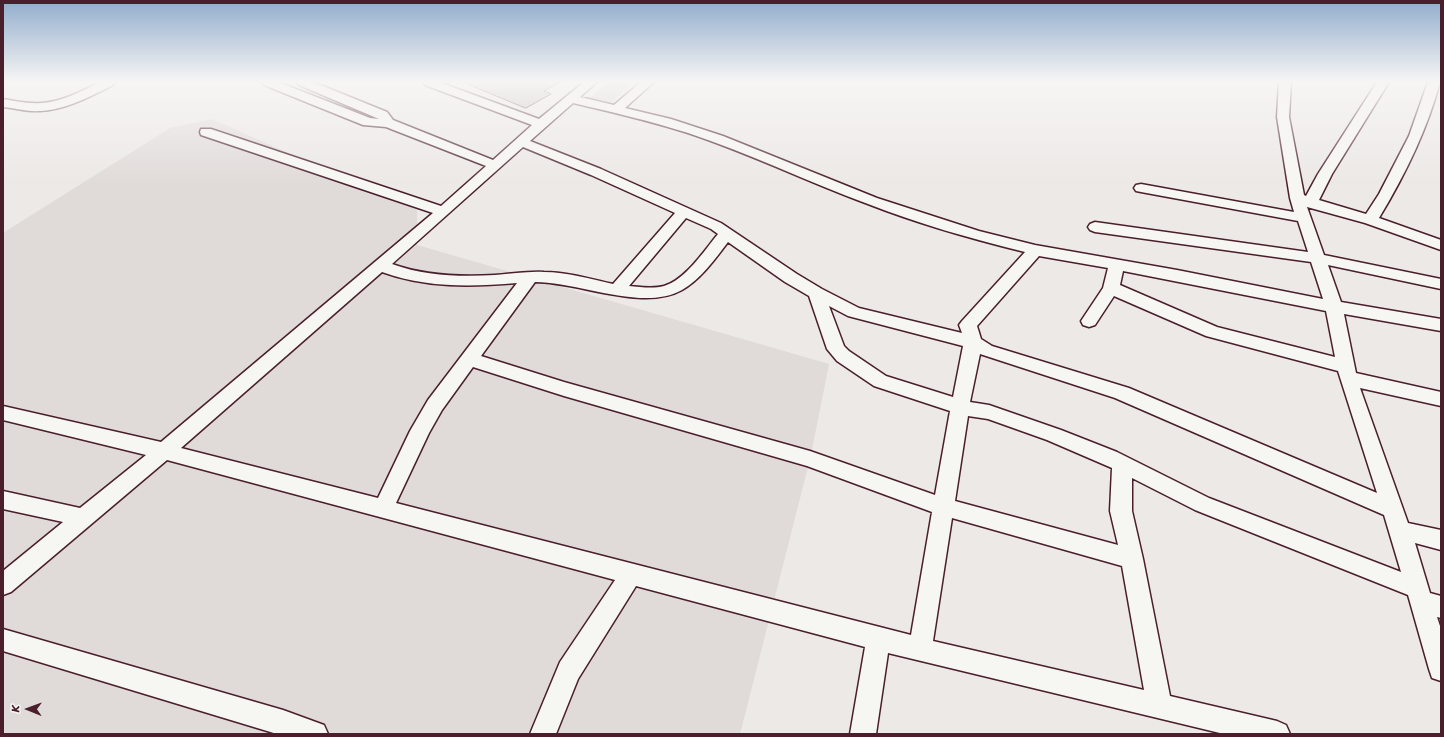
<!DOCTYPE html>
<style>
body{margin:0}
#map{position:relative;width:1444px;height:737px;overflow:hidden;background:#ece9e6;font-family:Sriracha,sans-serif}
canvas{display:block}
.frame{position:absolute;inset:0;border:4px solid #4a1f2b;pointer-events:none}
.north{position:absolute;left:8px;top:689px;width:40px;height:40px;-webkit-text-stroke:3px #f6f6f2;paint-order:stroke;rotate:271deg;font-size:11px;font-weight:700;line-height:16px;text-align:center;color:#4a1f2b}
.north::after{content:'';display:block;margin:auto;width:14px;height:18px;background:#4a1f2b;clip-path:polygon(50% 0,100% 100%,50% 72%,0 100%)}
</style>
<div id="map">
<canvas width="1444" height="737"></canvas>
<div class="frame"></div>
<div class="north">K</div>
</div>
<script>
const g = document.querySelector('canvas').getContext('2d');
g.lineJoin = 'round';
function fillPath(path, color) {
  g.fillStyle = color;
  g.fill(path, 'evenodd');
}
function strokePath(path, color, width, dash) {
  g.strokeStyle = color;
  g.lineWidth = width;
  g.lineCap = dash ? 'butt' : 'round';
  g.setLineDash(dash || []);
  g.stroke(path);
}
const built = new Path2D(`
 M212,119L417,210V245L829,364L810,459L740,734H3V233L170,128Z`);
const green = new Path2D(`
 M607,82H634L612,102L590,98Z`);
const building = new Path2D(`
 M463,82H560L544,91L551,94L526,108Z`);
const minor = new Path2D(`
 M100,82H115L113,85C91,96 66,110 40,111C28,112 15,108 3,107V99C16,101 28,104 41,103C62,102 82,91 100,82Z
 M262,82H278L370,118L379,119L299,85L297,82H313L387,112L393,120L493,160L532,125L425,85L423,82H439L539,119L584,82H597L580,97L614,105L641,82H654L625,108L671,119L723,136L877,198L979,231L1035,245L1177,270L1323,299L1311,262L1095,232L1090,230L1088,227L1090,224L1095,222L1308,252L1298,221L1141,192L1136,191L1134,188L1136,185L1141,184L1294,212L1290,198L1277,117L1279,82H1291L1289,117L1304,195L1306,196L1318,174L1377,82H1389L1332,174L1319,200L1366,214L1379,194L1409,136L1428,82H1440C1427,130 1405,175 1379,218L1441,240V250L1365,223L1307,207L1324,255L1441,279V289L1328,265L1341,302L1441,319V331L1344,314L1356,373L1441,392V406L1360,388L1408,523L1441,530V550L1415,543L1430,593L1441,596V618L1437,617L1441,629V681L1432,678L1429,669L1408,595L1195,510L1132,478V511L1143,559L1170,696L1277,721L1286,725L1290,734H1224L888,653L876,734H850L865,647L636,586L578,679L556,734H530L560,662L615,580L167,460L11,592L3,595V571L63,522L3,509V491L80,508L146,455L3,420V406L161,442L433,213L201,135L200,132L201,129H211L441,206L486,166L386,127L363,125L264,85ZM573,103C612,112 650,121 688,133C749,153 808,182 868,204C919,224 972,239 1025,252L962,321L959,325L962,333L859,308L822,289L797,274L721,223L601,169L530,141ZM523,147L591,175L675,213L613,284C591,279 567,272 544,272C528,271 511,274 495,275C460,277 425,276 392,264ZM686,218L711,229L718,234C704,251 685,280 664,286C653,289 641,287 629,286ZM728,242L785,282L809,296L827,349L837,361L874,386L950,411L935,495L810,451L564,382L481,356L535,282C579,282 643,312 682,290C701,279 715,259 728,242ZM1039,256L1108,268L1103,288L1081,321L1083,325L1089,327L1095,325L1114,296L1206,336L1338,371L1377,493L1129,388L992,346L981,339L977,326ZM1123,271L1326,311L1335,357L1217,327L1120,285ZM382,272C426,288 471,287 517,283L428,400L410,431L378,498L181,448ZM829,306L848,316L963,346L953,397L886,376L849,351L844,346ZM980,354L1115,398L1384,515L1401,572L1209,498L1117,452L1061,430L989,405L970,402ZM473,367L564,396L807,466L932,512L911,635L396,503L429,433L442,410ZM968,416L988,419L1047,440L1112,468L1110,511L1118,545L955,501ZM952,518L1122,566L1144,690L933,641Z
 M3,629L283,710L324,725L328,734H277L3,651Z`);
fillPath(built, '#e0dad8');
fillPath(green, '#d4cbca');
fillPath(building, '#c4b7b7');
strokePath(building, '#4a1f2b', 1);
strokePath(minor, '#4a1f2b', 3);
fillPath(minor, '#f6f6f2');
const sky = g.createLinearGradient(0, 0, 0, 185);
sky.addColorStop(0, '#92adcc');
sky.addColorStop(0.44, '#f6f5f4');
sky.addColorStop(1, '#f6f5f400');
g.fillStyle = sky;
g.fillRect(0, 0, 1444, 185);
</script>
